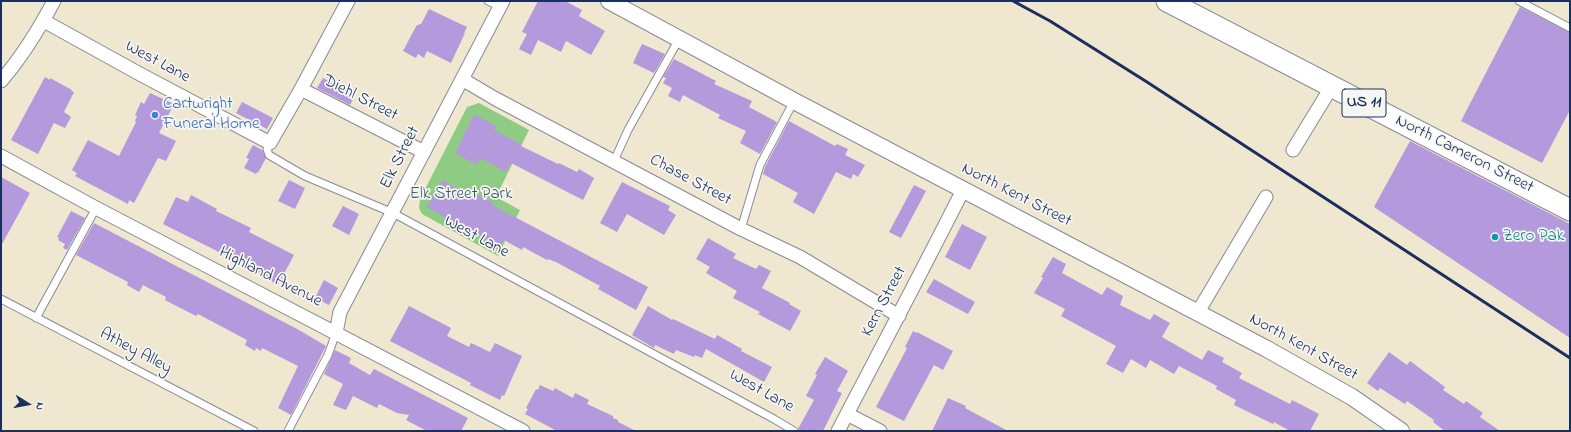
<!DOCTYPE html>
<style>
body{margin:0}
#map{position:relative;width:1571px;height:432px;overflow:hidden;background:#efe7cf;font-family:"Indie Flower",sans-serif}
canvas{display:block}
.frame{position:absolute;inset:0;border:2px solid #1b2f5e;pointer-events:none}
.north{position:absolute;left:8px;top:384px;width:40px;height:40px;-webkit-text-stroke:3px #f6f6f2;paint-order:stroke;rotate:101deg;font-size:11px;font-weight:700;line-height:16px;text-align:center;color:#1b2f5e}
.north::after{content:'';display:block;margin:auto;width:14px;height:18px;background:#1b2f5e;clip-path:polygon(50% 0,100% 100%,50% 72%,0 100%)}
</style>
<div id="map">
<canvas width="1571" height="432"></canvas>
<div class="frame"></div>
<div class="north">N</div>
</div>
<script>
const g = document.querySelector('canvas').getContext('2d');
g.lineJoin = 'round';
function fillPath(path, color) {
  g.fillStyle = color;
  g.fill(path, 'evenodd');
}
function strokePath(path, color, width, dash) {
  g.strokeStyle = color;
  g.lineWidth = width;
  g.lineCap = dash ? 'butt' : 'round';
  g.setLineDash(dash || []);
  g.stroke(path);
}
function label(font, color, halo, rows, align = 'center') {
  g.font = font + ' "Indie Flower",sans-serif';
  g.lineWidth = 3.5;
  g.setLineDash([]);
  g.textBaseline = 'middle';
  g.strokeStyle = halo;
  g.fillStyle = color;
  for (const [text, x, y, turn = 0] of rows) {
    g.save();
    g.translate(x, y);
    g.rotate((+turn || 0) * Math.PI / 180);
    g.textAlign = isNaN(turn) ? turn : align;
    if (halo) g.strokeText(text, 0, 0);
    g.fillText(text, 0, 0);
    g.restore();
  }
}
const green = new Path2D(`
 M479,103L529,130L496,197L520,210L498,256L422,214L419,208L420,199L467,107Z`);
const building = new Path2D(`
 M538,1H565L582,10L579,16L605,31L591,55L566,41L561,52L538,40L531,55L519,49L527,34L522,32Z
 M1520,7L1570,33V110L1542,163L1461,121Z
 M429,9L467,27L464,33H465L451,63L427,51L424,58L418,54L416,58L403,51L413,32L417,25L421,24Z
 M642,44L665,54L654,73L633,63Z
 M674,59L716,81L714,84L752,101L749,107L777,122L760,154L740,143L746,131L718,118L720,115L683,95L680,102L668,96L672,88L663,83L666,78L663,77Z
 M45,77L50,80V78L72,90L71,91L74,92L64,112L71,117L65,128L54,123L38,154L11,140Z
 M323,78L355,95L350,105L317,88Z
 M150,93L174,104L159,133L176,141L166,161L158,158L134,203L129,200L128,204L75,176L77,173L72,170L88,140L119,156L136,122L135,121L137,116L135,115L141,102L144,104Z
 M242,102L273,118L267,129L236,113Z
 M474,114L496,126L494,130L521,144V146L558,164L559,163L577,172L579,169L594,178L583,200L511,163L506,172L480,158L477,165L455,153Z
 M789,121L835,146L837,144L848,149L845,155L865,165L858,177L853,174L851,179L836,172L814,214L793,202L798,193L763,174L765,167Z
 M1410,141L1570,224V338L1374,207Z
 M253,145L262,150L266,158L258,173L257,172L256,174L244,168L249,159L246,158Z
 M1,177L30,193L1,246Z
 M289,180L305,188L295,209L278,201Z
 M442,180L469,195L470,192L493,202L492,205L648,287L636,310L598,289L600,286L556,262L548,259L547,260L523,247L522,250L504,240L500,247L482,237V236L456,224L427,207Z
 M622,182L670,206L668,210L676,215L664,235L627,214L617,232L600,223Z
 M914,185L926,191L901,238L889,232Z
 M191,195L217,209L216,211L251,228L249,232L294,255L278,285L260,275L261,273L163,224L176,197L188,202Z
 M343,206L359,214L349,235L332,226Z
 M71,211L85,218L67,250L63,248L65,244L58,240L59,238L57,237Z
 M94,223L299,330L326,346L291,415L278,408L298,366L262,348L261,351L256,348L255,351L245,345L247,340L198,314L196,316L165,300L166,297L143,285L139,292L127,285L128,282L76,255Z
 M962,224L987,237L970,270L945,257Z
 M708,238L736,254L733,258L756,269L759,265L771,271L762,288L790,303L789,304L801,311L790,331L758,314L760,312L733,298L737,291L706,273L710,267L696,259Z
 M1053,257L1066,264L1062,273L1102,295L1107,287L1123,296L1120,305L1150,320L1154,314L1170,323L1162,337L1202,360L1208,350L1224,358L1222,362L1242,373L1239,378L1290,404L1292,400L1319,414L1310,431H1290L1274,422L1273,424L1234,405L1236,400L1216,389L1217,386L1179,366L1174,374L1150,360L1146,368L1131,359L1123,373L1106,364L1116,346L1061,316L1065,309L1034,293L1043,278L1041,277Z
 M934,279L975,302L968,314L926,292Z
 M324,280L338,288L329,305L315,298Z
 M409,306L451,328L447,336L469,347L471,343L490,352L495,343L522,356L504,396L502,395L500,400L470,385L471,383L390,341Z
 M648,306L672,320L673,319L715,339L717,335L742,349L741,351L772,367L764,382L706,349L702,358L695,355L694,357L676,350L674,354L655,345L654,348L632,335Z
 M913,331L916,333L917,332L953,351L943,370L934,365L904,421L876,407L907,348L905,347Z
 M335,350L351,358L349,363L370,375L374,369L468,418L461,431H427L406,420L409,415L397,413L379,404L377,408L353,396L346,410L333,405L343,384L324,374Z
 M1389,352L1407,365L1410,361L1445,387L1443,390L1464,404L1466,401L1483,413L1480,417L1500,431H1445L1433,422L1434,420L1407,401L1405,404L1380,388L1378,391L1367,383Z
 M825,357L848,371L837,391L842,393L823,431H799L798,429L814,400L806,396L817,375L815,374Z
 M540,385L553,391L555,388L573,398L575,393L589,400L587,404L613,416V418L618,420V422L636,431H557L525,414L528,409L526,408L536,389L538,390Z
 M948,398L966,406L965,408L1008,431H932Z`);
const service = new Path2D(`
 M488,1L501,7
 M1519,1L1570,28
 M270,143L267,149L269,155L305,176L393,213L774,419L794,431
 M614,161L628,130L679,39
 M741,229L760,165L794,101
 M1,299L254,431
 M36,318L96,208
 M288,431L328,355L336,333`);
const minor = new Path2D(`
 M44,21L138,73L270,143L301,89L348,1
 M462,79L494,98L741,229L800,257L899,316
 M1,81C22,57 39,29 54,1
 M301,89L424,152
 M1293,150L1332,86
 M1,156L96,208L523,431
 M1198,312L1266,197
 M336,333L340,312L503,1
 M847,414L880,431
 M838,431C880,351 922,271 963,190`);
const tertiary = new Path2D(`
 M609,1L794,101L1267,349L1352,397L1401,431`);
const primary = new Path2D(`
 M1167,1L1570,210`);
const rail = new Path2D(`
 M1013,1L1050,21L1147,82L1570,358`);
const markers = [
 [155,115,4,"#3f7fe0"],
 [1495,237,4,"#0f9aa8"]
];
const shields = [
 [1364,103,44]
];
const shieldNames = [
 ["US 11",1364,103]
];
const streetNames = [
 ["West Lane",157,63,28],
 ["Diehl Street",360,99,27],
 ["North Cameron Street",1464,155,27],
 ["Elk Street",401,158,-63],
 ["Chase Street",690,181,28],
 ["North Kent Street",1016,196,27],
 ["West Lane",476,238,28],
 ["Highland Avenue",270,278,27],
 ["Kern Street",885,302,-62],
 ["North Kent Street",1303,348,29],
 ["Athey Alley",135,352,28],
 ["West Lane",761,392,29]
];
const shopNames = [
 ["Cartwright",163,105],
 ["Funeral Home",163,125]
];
const parkNames = [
 ["Elk Street Park",461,195]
];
const cultureNames = [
 ["Zero Pak",1503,237]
];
fillPath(green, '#8ecc83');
fillPath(building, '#b499dc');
strokePath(service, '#858b96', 9);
strokePath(minor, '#858b96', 15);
strokePath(tertiary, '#858b96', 18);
strokePath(primary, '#858b96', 23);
strokePath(service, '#fff', 7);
strokePath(minor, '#fff', 13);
strokePath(tertiary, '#fff', 16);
strokePath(primary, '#fff', 21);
strokePath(rail, '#1b2f5e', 3);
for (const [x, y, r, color] of markers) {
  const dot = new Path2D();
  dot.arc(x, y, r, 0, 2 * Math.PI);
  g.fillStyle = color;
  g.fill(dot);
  strokePath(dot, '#f6f6f2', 1.5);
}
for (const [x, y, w] of shields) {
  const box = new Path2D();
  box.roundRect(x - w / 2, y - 14, w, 28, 3);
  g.fillStyle = '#f6f6f2';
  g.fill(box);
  strokePath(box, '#1b2f5e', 1);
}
label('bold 16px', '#1b2f5e', null, shieldNames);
label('17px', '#1b2f5e', '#f6f6f2', streetNames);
label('17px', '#366cbe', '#f6f6f2', shopNames, 'left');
label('17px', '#385667', '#f6f6f2', parkNames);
label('17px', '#0d838f', '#f6f6f2', cultureNames, 'left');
</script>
